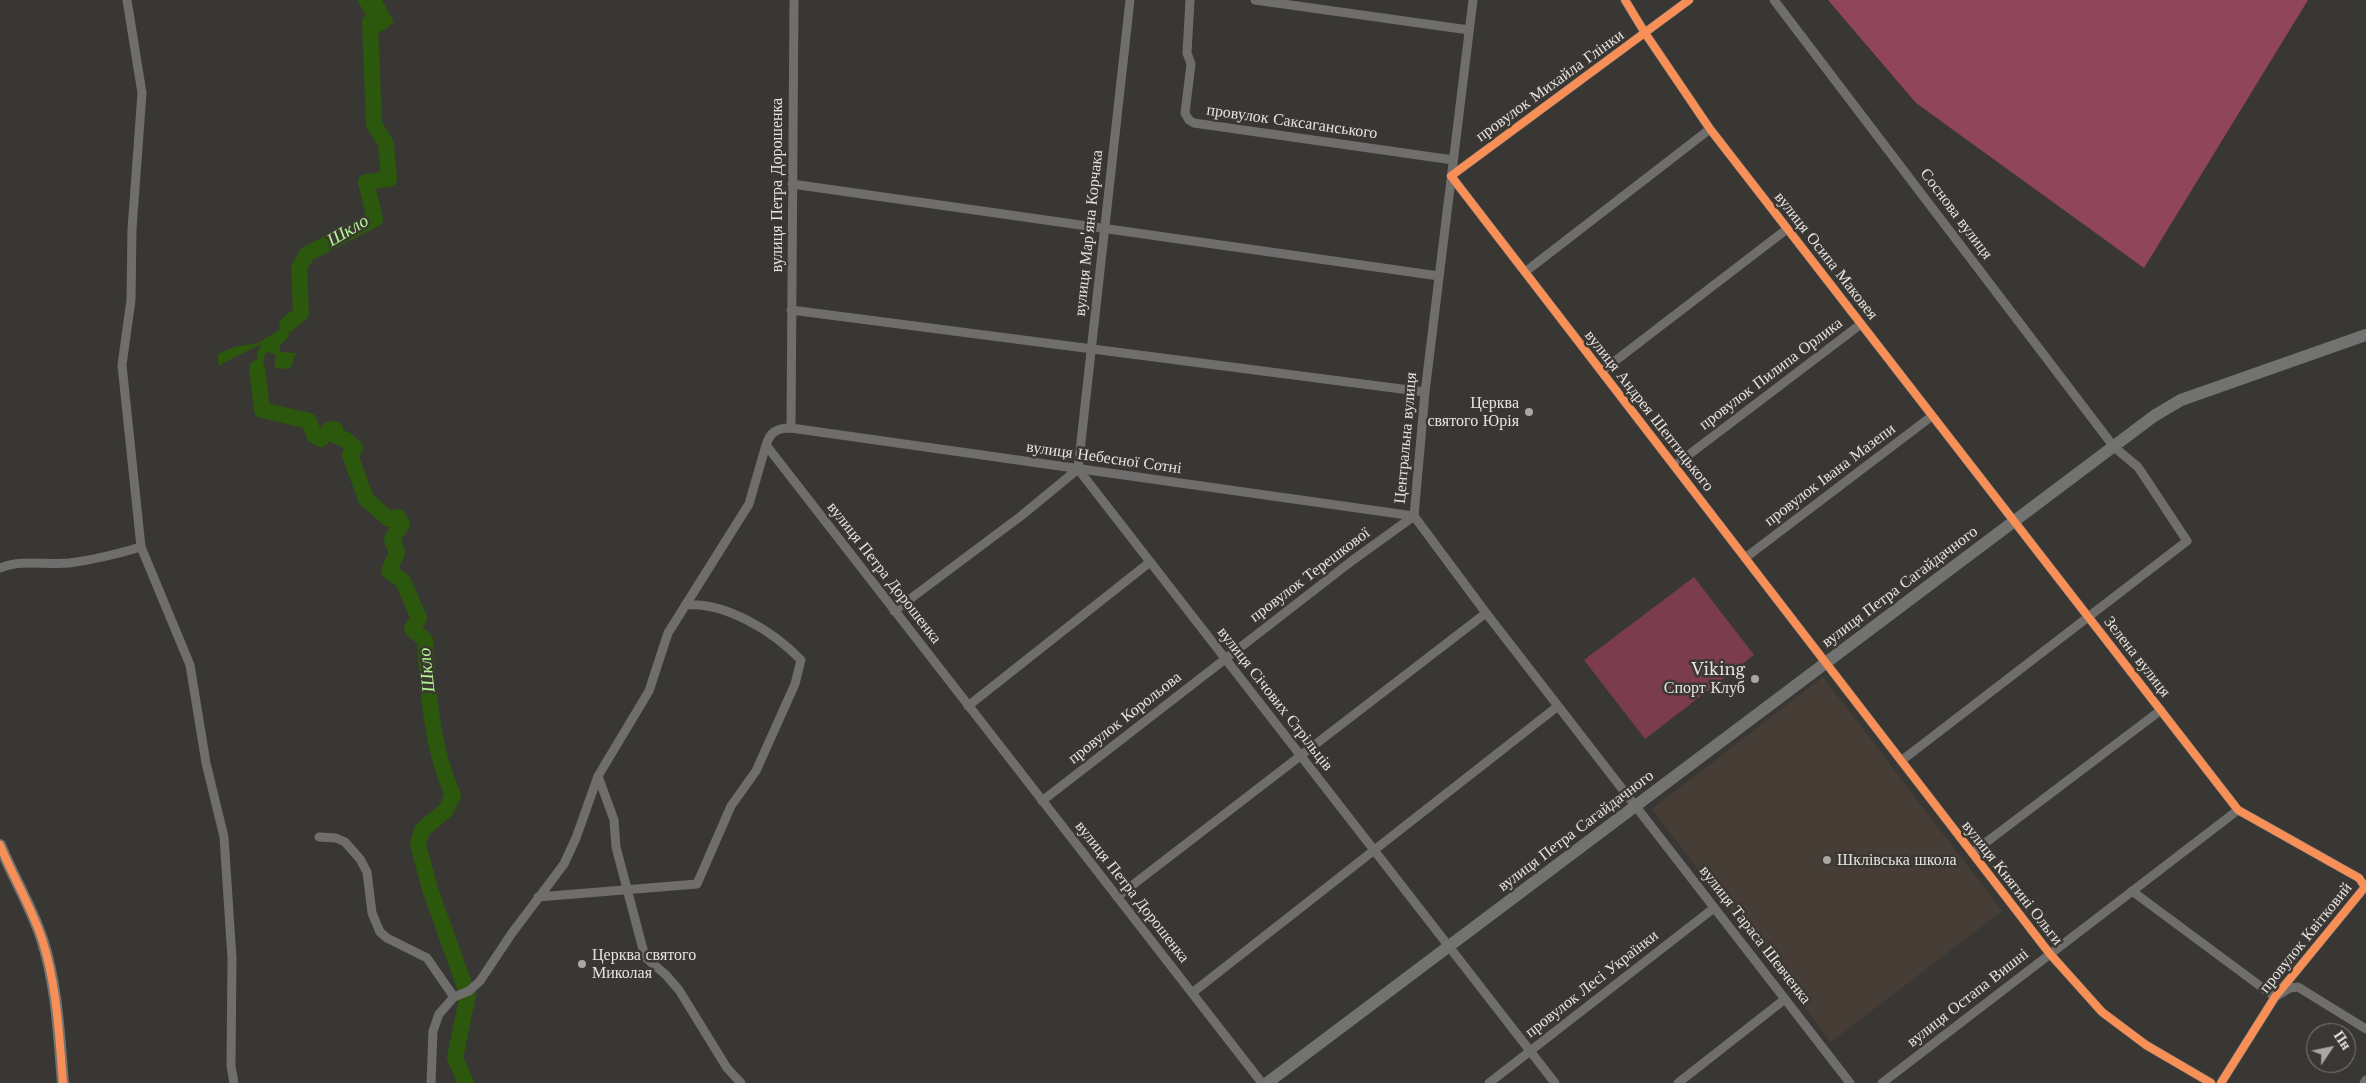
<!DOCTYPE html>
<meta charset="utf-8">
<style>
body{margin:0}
#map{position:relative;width:2366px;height:1083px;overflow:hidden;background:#393734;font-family:"Libre Baskerville",serif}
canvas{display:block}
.north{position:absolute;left:2306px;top:1023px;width:50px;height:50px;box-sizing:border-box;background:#3b3732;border:1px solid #7f7c78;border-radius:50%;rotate:56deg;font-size:14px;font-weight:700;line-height:20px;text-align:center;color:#e6e3e0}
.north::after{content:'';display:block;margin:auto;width:18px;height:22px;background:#a9a7a4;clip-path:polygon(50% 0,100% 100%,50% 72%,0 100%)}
</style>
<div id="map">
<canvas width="2366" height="1083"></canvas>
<div class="north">Пн</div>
</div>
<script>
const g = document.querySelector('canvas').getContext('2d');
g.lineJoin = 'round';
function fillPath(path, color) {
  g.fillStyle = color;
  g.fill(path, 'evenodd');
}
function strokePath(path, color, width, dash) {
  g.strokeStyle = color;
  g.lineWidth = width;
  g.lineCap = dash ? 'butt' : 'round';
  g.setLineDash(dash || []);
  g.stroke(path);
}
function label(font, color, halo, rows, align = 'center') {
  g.font = font + ' "Libre Baskerville",serif';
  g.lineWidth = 5;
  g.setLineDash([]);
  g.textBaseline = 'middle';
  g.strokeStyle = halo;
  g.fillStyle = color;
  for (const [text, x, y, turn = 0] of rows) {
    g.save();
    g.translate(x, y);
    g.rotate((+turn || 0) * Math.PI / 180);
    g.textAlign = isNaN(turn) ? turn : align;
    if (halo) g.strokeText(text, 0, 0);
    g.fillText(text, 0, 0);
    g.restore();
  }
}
const built = new Path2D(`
 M1823,677L2002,911L1831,1042L1652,809Z`);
const green = new Path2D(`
 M1694,577L1754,655L1645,739L1584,660Z`);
const forest = new Path2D(`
 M1828,0H2308L2144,268L1916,103Z`);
const water = new Path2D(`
 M357,0H382L394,22L385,30L376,33Z
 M287,325L289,336L280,346V352L296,353L290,369L275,368V354L266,352L261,369L257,368L258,351L261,344L218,366V354L234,347L258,343Z`);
const river = new Path2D(`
 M287,325L301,313L299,268L307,254L375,219L366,182L389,179L386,144L374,124L370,22
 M257,368L262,410L309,421L314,435L321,439L329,430L335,429L336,436L346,440L355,448L350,455L366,499L389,519L398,517L402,524L392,539L397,553L389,571L403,581L419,618L412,629L425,640C428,691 431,747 453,795L446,810L422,830L418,845L431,892L466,990
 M466,1083L455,1058L468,994`);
const street = new Path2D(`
 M127,0L142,93L132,229L131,300L122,365L141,547L190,665L206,763L224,837L232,958L231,1066L234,1083
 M794,0L791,428C777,428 770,432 766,445L1262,1083
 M1190,0L1187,53L1191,64L1185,113L1189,120L1194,123L1453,160
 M1255,0L1469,30
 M1473,0L1425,392L1414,516L1486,613L1850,1083
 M1625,0L1645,33L1710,129L2238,810L2359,878L2365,887L2275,997L2221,1083
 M1689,0L1451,176L2050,954L2102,1012L2146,1045L2211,1083
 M1774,0L2114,447L2138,467L2187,541L1901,761
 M792,184L1439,276
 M1525,272L1710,129
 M791,310L1425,392
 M1602,371L1787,229
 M791,428L1414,516
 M1674,466L1861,324
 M1078,469L1555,1083
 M1078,469L1130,0
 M1745,558L1932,416
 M0,568C22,559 45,565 69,563C93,560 117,554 141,547
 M894,611L1021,516L1078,469
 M968,706L1150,562
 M598,776L614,820L616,847L645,957L666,975L679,990L727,1068L741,1083
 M1042,801L1353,560L1414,516
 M319,837L336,838L345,842L360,859L367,872L372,913L380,932L387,938L427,958L454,997
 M1972,853L2161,710
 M2132,891L2275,997L2290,988L2298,987L2366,1029
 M538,897L697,884L731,806L756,771L795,684L801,660C774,632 725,601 685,605
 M1117,897L1486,613
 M1192,993L1558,706
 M431,1083L433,1031L439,1014L454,997L469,991L480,981L512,933L564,864L576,838L598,776L649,691L668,633L749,504L766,445
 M1489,1083L1714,908
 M1678,1083L1785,999
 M1882,1083L2238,810
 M2364,1083L2366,1080`);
const secondary = new Path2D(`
 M0,845C13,877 31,906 42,939C57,985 59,1035 63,1083
 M1267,1083L2154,416L2181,400L2366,335`);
const cycleway = new Path2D(`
 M1625,0L1645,33L1710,129L2238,810L2359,878L2365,887L2275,997L2221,1083
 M1689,0L1451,176L2050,954L2102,1012L2146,1045L2211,1083
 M0,845C13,877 31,906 42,939C57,985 59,1035 63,1083`);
const markers = [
 [1529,412,5,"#a9a7a4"],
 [1755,679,5,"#a9a7a4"],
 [1827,860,5,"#a9a7a4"],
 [582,964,5,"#a9a7a4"]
];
const streetNames = [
 ["провулок Михайла Глінки",1550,86,-36],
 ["провулок Саксаганського",1292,122,8],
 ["вулиця Петра Дорошенка",777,185,-90],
 ["Соснова вулиця",1956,214,53],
 ["вулиця Мар'яна Корчака",1089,233,-84],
 ["вулиця Осипа Маковея",1826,256,52],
 ["провулок Пилипа Орлика",1771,374,-37],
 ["вулиця Андрея Шептицького",1649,411,52],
 ["Центральна вулиця",1406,438,-85],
 ["вулиця Небесної Сотні",1104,458,8],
 ["провулок Івана Мазепи",1830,475,-37],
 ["вулиця Петра Дорошенка",884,573,52],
 ["провулок Терешкової",1310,575,-37],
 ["вулиця Петра Сагайдачного",1900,587,-37],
 ["Зелена вулиця",2137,657,52],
 ["вулиця Січових Стрільців",1275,699,52],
 ["провулок Корольова",1125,718,-38],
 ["вулиця Петра Сагайдачного",1576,831,-37],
 ["вулиця Княгині Ольги",2012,883,52],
 ["вулиця Петра Дорошенка",1132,892,52],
 ["вулиця Тараса Шевченка",1755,935,52],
 ["провулок Квітковий",2306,938,-51],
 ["провулок Лесі Українки",1592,984,-38],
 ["вулиця Остапа Вишні",1968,998,-38]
];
const poiNames = [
 ["Церква",1519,403],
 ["святого Юрія",1519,421],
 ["Viking",1745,670],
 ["Спорт Клуб",1745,688],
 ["Шклівська школа",1837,860,"left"],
 ["Церква святого",592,955,"left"],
 ["Миколая",592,973,"left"]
];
const waterNames = [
 ["Шкло",348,231,-31],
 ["Шкло",427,670,-96]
];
fillPath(built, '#463e36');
fillPath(green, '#7a3c4e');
fillPath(forest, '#91455c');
fillPath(water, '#2b580c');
strokePath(river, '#2b580c', 16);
strokePath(street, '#6f6e6d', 9);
strokePath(secondary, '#727270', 12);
strokePath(cycleway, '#f78f57', 8);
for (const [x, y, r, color] of markers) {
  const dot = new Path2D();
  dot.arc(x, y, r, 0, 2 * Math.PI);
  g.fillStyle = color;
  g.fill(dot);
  strokePath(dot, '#3b3732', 2);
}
label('16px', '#e6e3e0', '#3b3732', streetNames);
label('16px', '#e6e3e0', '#3b3732', poiNames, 'right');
label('italic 18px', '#b2f891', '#3b3732', waterNames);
</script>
